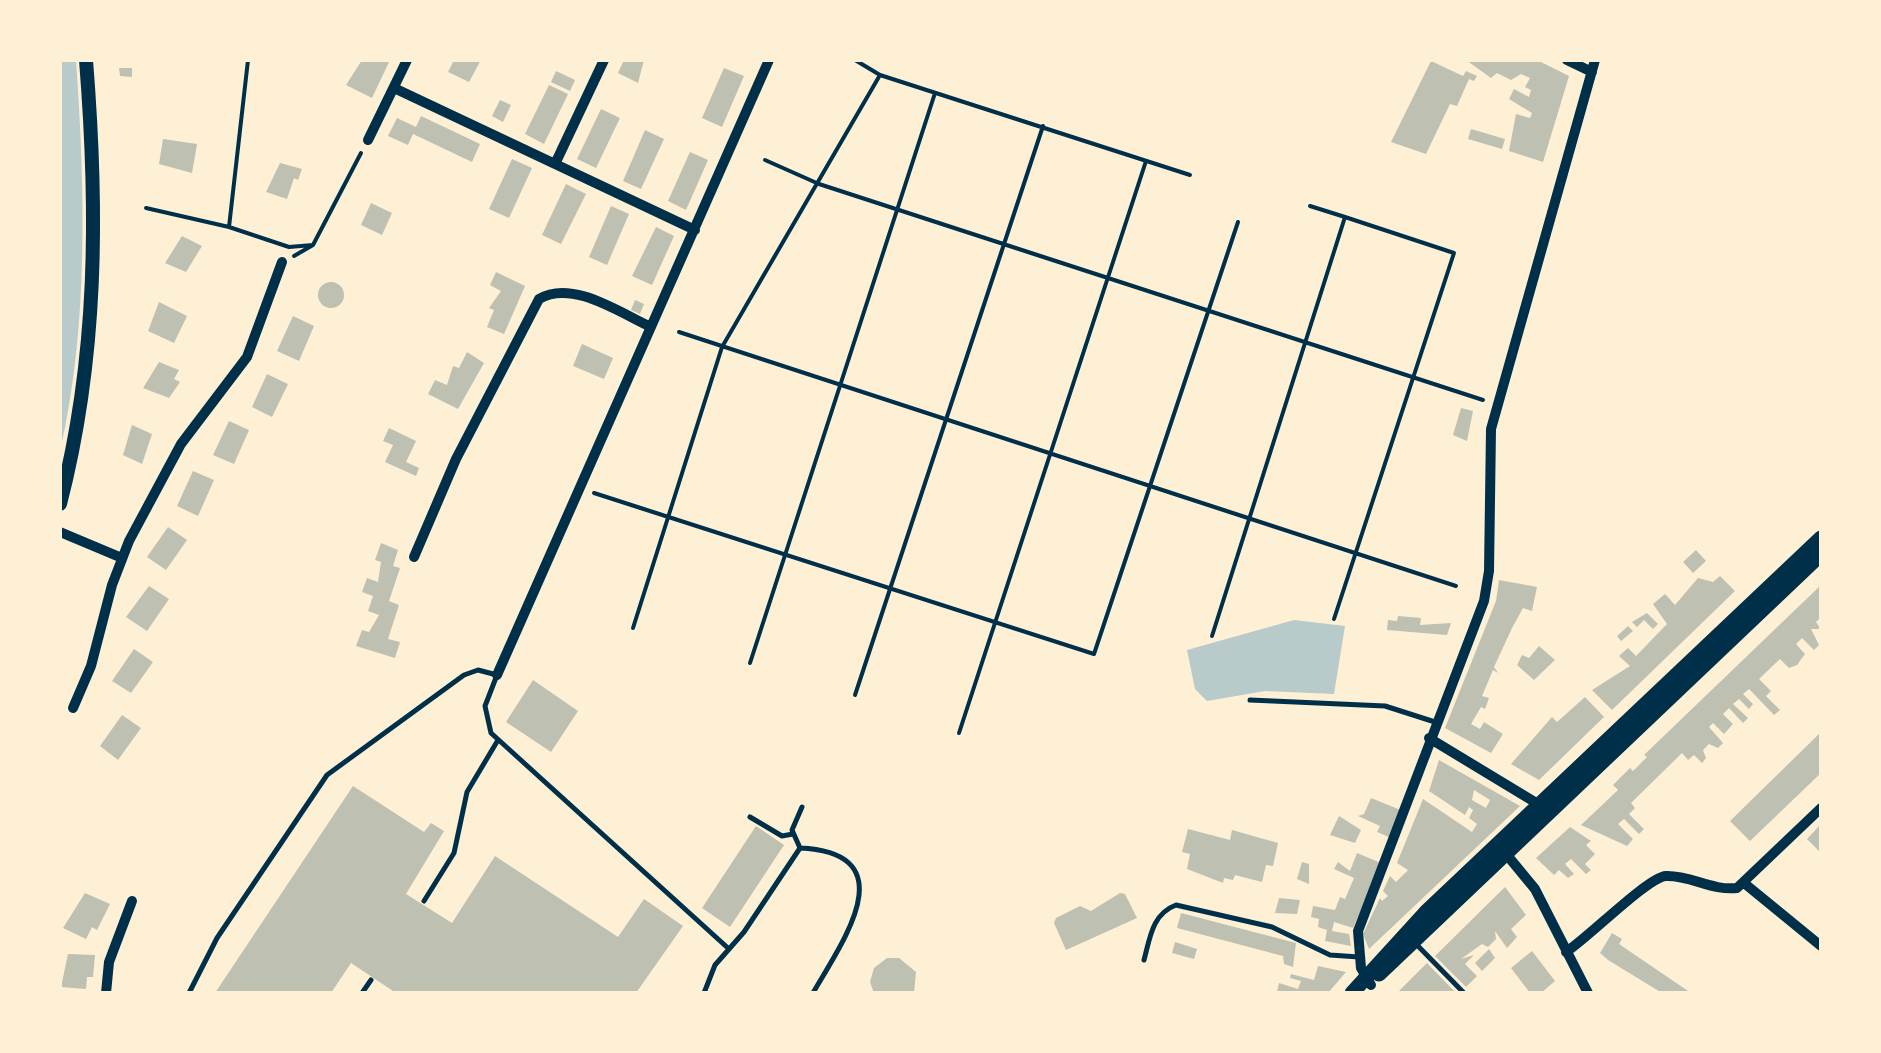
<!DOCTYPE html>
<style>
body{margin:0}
#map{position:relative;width:1881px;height:1053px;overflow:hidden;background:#fdf0d5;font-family:"Asap Condensed",sans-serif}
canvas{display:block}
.frame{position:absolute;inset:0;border:62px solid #fdf0d5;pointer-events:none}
</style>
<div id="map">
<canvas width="1881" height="1053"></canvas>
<div class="frame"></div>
</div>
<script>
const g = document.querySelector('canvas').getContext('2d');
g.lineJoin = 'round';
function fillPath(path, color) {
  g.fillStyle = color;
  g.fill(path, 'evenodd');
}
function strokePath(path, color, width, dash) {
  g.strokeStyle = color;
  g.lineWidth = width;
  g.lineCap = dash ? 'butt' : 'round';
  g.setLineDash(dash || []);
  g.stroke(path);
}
const green = new Path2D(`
 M60,60H76C85,188 89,326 60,451Z
 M1294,620L1345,626L1334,694L1265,691L1207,701L1195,689L1187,650Z`);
const building = new Path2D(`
 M362,60H390L372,98L346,85Z
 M454,60H481L469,82L448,72Z
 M624,60H644L638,83L618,73Z
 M1466,60H1537L1569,76L1543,162L1509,151L1516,114L1530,118L1532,113L1509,99L1514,89L1529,97L1531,90L1525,87L1530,78L1521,74L1511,80L1497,73L1491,78Z
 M1431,61L1463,76L1466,71L1477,76L1474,81L1469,79L1457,106L1450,104L1426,154L1391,142Z
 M119,68H132V77L120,76Z
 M724,68L744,76L722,127L702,118Z
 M556,71L575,80L570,91L551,82Z
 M549,85L568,94L544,144L525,134Z
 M500,100L511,105L503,122L492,116Z
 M601,109L620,118L596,168L577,159Z
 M421,116L480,144L472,162L413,134L408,145L388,136L397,118L416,127Z
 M1471,129L1505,139L1502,149L1468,139Z
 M645,130L664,139L641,189L623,181Z
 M163,139L197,144L192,173L159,164Z
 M690,152L708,160L686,210L668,201Z
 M512,159L532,168L509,218L489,209Z
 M280,163L302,169L298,180L294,178L287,199L266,192Z
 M566,184L586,194L561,244L542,235Z
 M371,203L392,213L382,235L361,225Z
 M611,206L629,214L607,265L589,257Z
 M656,227L674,236L652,285L632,276Z
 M182,236L202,246L186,272L165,263Z
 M496,272L525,286L504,334L487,327L494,310L489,308L501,291L490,285Z
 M318 295a13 13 0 1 1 26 0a13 13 0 1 1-26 0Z
 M635,300L644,304L640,314L631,310Z
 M159,302L187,316L174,343L148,331Z
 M293,316L314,326L299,361L277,351Z
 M582,344L613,358L604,379L573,366Z
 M467,352L484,363L458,409L428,394L435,380L447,385L453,366L459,368Z
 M159,362L179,370L174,379L180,382L169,398L143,388Z
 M267,374L288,384L272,417L252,407Z
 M1461,408L1473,411L1467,441L1453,435Z
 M229,421L249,430L234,464L213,455Z
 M132,425L152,434L142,464L123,455Z
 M389,428L416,441L406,462L419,468L416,476L385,462L393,445L383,441Z
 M193,471L214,480L198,516L177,506Z
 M168,527L187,540L166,570L147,557Z
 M381,543L398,550L393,566L400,568L389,601L399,605L388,639L400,642L395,658L356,646L362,630L369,632L379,615L368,611L373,596L362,592L367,578L378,582L381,562L375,560Z
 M1696,550L1706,561L1693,573L1683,562Z
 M1720,576L1735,591L1612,710L1592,690L1630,666L1619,656L1628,648L1636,656L1667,624L1653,604L1665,594L1675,605L1698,578L1713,582Z
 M1499,580L1537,587L1532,611L1523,608L1512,628L1494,667L1498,673L1493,670L1482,696L1489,698L1485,709L1481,707L1471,724L1480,729L1484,722L1503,734L1491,753L1445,728L1496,601Z
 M1821,585V617L1816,622L1821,629H1811L1819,645L1814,650L1802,638L1796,644L1805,654L1797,665L1789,668L1780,659L1759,679L1771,691L1766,696L1780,710L1774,715L1749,689L1743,694L1753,704L1749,709L1739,699L1733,704L1748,718L1743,723L1729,708L1723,714L1733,724L1724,734L1713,723L1709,727L1723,743L1718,748L1709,744L1703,750L1706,758L1702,763L1694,755L1688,760L1682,753L1631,803L1635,808L1629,814L1644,829L1639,834L1624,819L1618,824L1633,839L1627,846L1581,825L1618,790L1613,785L1630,768L1633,771L1647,757L1644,755Z
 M149,586L169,599L147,631L126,617Z
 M1647,613L1658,624L1653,629L1644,620L1637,627L1632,622Z
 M1398,616L1421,618L1420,625L1451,623L1447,635L1387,630L1388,620L1397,621Z
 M1628,626L1633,631L1621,641L1617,636Z
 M1539,646L1555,660L1534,680L1517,665L1522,655L1529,658Z
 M134,649L153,662L131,693L112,681Z
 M533,680L578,711L551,752L506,722Z
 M1585,697L1604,717L1539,780L1511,764L1552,717L1557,722Z
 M122,715L141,728L118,760L100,746Z
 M1821,732V773L1750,841L1730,821Z
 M1439,760L1520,806L1369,949L1363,934L1380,898L1382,901L1388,896L1383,891L1390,876L1396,882L1408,870L1397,863L1423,799L1472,832L1477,824L1469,818L1473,810L1469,807L1465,815L1429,791ZM1474,790L1490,800L1486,808L1472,800Z
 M353,786L424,832L431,823L444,831L406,894L452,923L495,856L618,937L644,899L683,926L636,993H396L351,963L331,993H215Z
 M1371,798L1403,811L1391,838L1377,832L1380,826L1358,816L1364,814Z
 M1339,816L1361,830L1355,843L1330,835Z
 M1821,824V853L1807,839Z
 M756,826L784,845L730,927L702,908Z
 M1570,827L1591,841L1586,845L1595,854L1585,864L1591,870L1586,874L1571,859L1565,864L1574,874L1568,878L1559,870L1554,875L1536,858Z
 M1188,829L1230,840L1232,830L1278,843L1273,866L1266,865L1262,882L1235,875L1233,880L1224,878L1223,883L1187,869L1190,854L1182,852Z
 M1357,853L1381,863L1353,928L1334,922L1332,931L1349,934L1351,946L1325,941L1327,930L1318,927L1319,919L1311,917L1313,906L1335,910L1340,897L1345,899L1354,878L1334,869L1338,862L1350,871Z
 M1302,862L1309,864V884L1297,879Z
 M1505,887L1526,915L1511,929L1517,937L1507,948L1495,931L1496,939L1488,947L1482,944L1461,959L1474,955L1465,964L1477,976L1466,987L1435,956Z
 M85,893L110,904L97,930L92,927L86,939L63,928Z
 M1120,893L1125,894L1137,918L1066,950L1054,923L1056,918L1080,906L1091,911Z
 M1279,898L1300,900L1297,914L1275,913Z
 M1181,913L1296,943L1293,967L1284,964L1283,956L1177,928Z
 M1612,933L1622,939L1619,944L1691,993H1662L1608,960L1600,953Z
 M1175,942L1197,949L1194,959L1172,953Z
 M1489,949L1495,958L1482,971L1475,963Z
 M1532,951L1555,981L1541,993H1530L1511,968Z
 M68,954L95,955L93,977H87L86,989L61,987Z
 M899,958L916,972L914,993H874L870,982L874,968L887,958Z
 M1427,963L1456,993H1397Z
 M1318,966L1346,972L1328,993L1277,992L1279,983L1298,989L1301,981L1290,978L1291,974L1314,980Z`);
const path = new Path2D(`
 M880,75L1190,175
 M765,160L819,184L1483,400
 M146,208L229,227L289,247L313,245
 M229,227L248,60
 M294,256L313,245L361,153
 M679,332L1456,586
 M594,493L1094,654L1238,222
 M1334,619L1454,253L1345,217
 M633,628L722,347L880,75L855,60
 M1212,636L1345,217L1310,206
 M750,663L935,93
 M855,695L1043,126
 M959,733L1146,161`);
const service = new Path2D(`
 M1250,700L1385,706L1435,722
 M750,817L782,836L793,834
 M800,848C908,853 841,944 813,993
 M800,848L792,830L802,807
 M424,901L454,853L467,792L498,740
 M1417,945L1464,993
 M1144,960C1150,938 1152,914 1176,905L1272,927L1330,955L1359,957
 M189,993L217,938L327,775L464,675L478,670L497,675L485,706L491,733L729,949
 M362,993L371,980
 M704,993L715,965L744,932L800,848`);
const minor = new Path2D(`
 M1567,60L1592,72
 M394,88L695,230
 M368,140L407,60
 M555,164L604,60
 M60,532L122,558
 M414,557L456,459L539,299C572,279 620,313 651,327
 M497,675L769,60
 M73,708L91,666L112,585L129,541L181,444L247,357L282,262
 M1429,738L1543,807
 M1502,849L1535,889L1588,993
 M1744,883L1821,946
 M1566,952C1588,938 1648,877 1666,876C1690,875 1712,891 1737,888L1821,808
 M1371,985L1361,968L1358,931L1484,601L1489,571L1491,429L1595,60
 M106,993L109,962L132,901`);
const tertiary = new Path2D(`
 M60,504C98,357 98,210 86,60`);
const secondary = new Path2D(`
 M1379,974L1821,554
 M1352,993L1426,912L1821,538`);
fillPath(green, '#b9caca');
fillPath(building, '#bec0b2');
strokePath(path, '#003049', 4);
strokePath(service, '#003049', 5);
strokePath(minor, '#003049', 10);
strokePath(tertiary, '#003049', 14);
strokePath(secondary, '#003049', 15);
</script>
